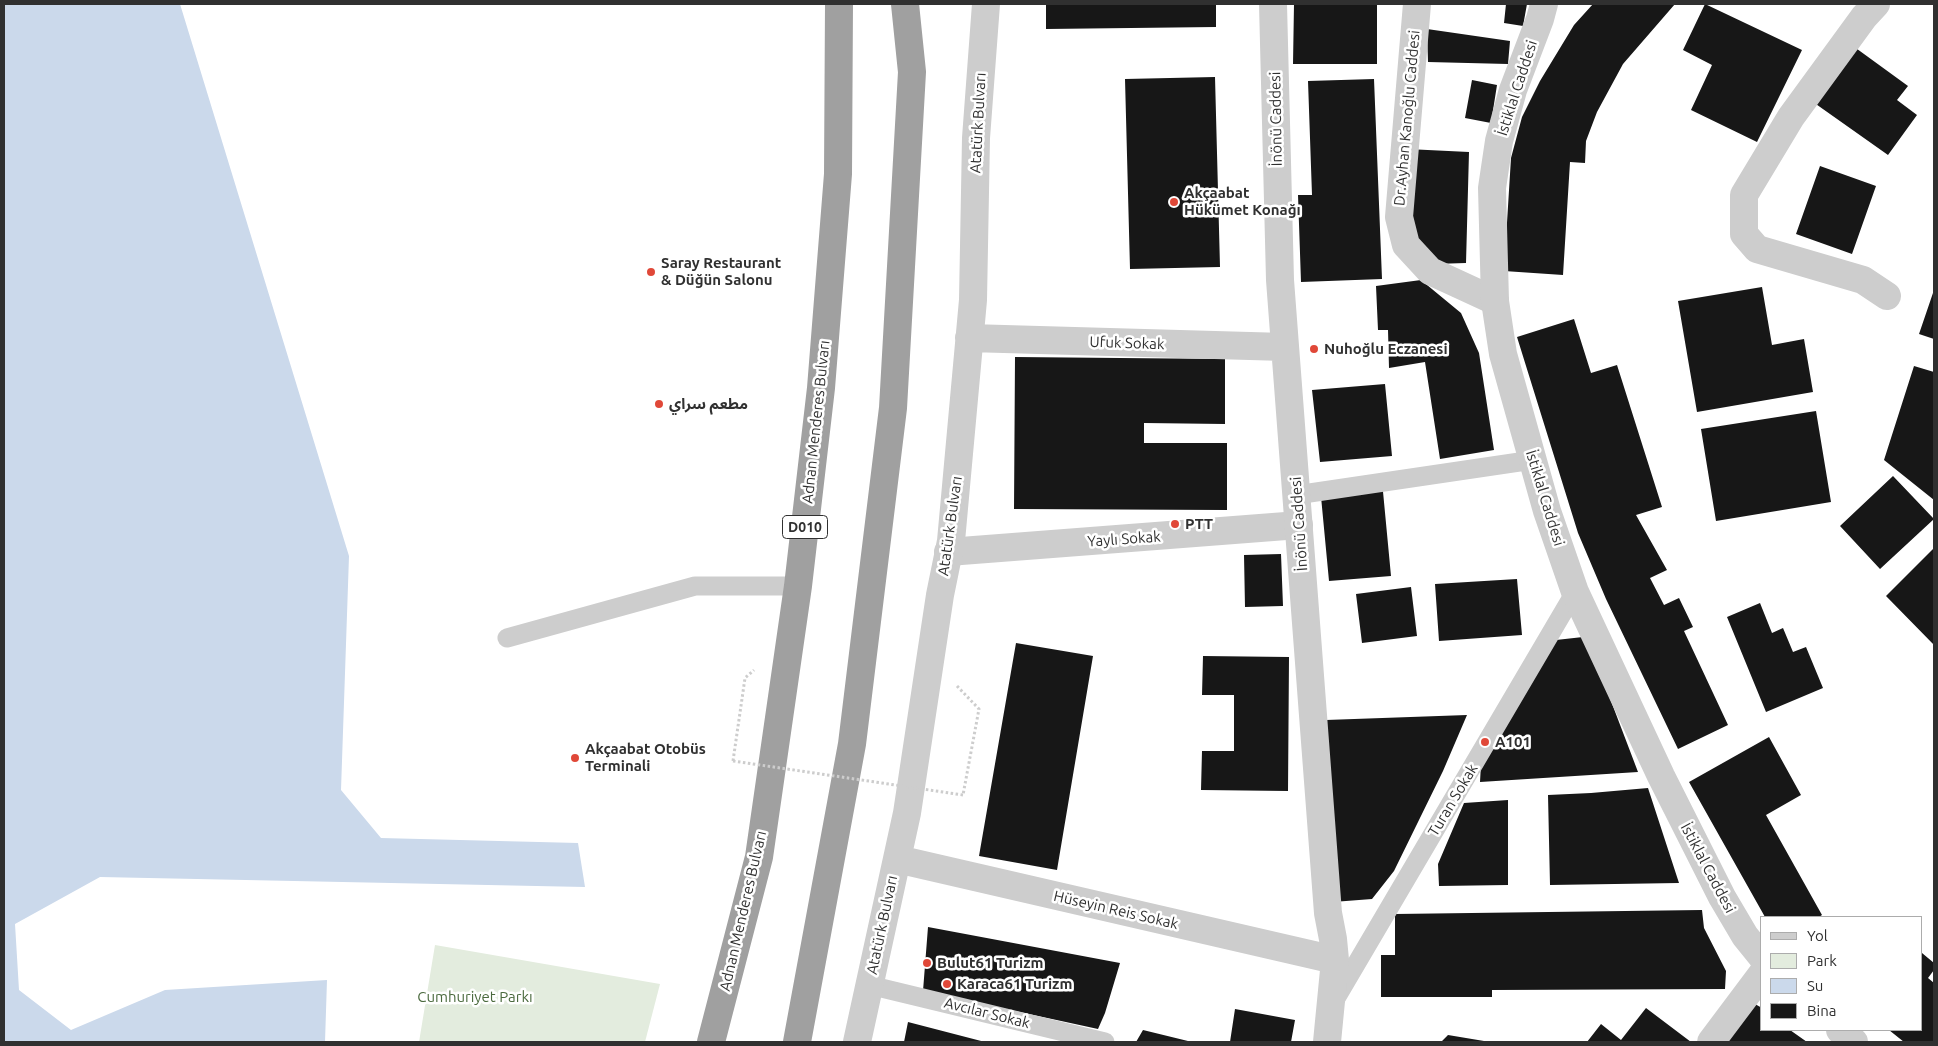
<!DOCTYPE html>
<meta charset="utf-8">
<style>
body{margin:0}
#map{position:relative;width:1938px;height:1046px;overflow:hidden;background:#fff;font-family:Ubuntu,sans-serif}
canvas{display:block}
.frame{position:absolute;inset:0;border:5px solid #303030;pointer-events:none}
.legend{position:absolute;left:1760px;top:916px;width:162px;height:115px;box-sizing:border-box;background:#fff;border:1px solid #acacac;margin:0;padding:6px 9px;list-style:none;font-size:15px;color:#303030}
.legend li{display:flex;align-items:center;gap:10px;height:25px}
.legend b{width:25px;border:1px solid #acacac}
</style>
<div id="map">
<canvas width="1938" height="1046"></canvas>
<div class="frame"></div>
<ul class="legend">
<li><b style="height:6px;background:#cdcdcd"></b>Yol</li>
<li><b style="height:14px;background:#e3ecde"></b>Park</li>
<li><b style="height:14px;background:#cbd9eb"></b>Su</li>
<li><b style="height:14px;background:#171717"></b>Bina</li>
</ul>
</div>
<script>
const g = document.querySelector('canvas').getContext('2d');
g.lineJoin = 'round';
function fillPath(path, color) {
  g.fillStyle = color;
  g.fill(path, 'evenodd');
}
function strokePath(path, color, width, dash) {
  g.strokeStyle = color;
  g.lineWidth = width;
  g.lineCap = dash ? 'butt' : 'round';
  g.setLineDash(dash || []);
  g.stroke(path);
}
function label(font, color, halo, rows, align = 'center') {
  g.font = font + ' Ubuntu,"Noto Sans Arabic",sans-serif';
  g.lineWidth = 5;
  g.setLineDash([]);
  g.textBaseline = 'middle';
  g.strokeStyle = halo;
  g.fillStyle = color;
  for (const [text, x, y, turn = 0] of rows) {
    g.save();
    g.translate(x, y);
    g.rotate((+turn || 0) * Math.PI / 180);
    g.textAlign = isNaN(turn) ? turn : align;
    if (halo) g.strokeText(text, 0, 0);
    g.fillText(text, 0, 0);
    g.restore();
  }
}
const green = new Path2D(`
 M435,945L660,984L645,1042H419Z`);
const water = new Path2D(`
 M4,4H180L349,556L341,790L381,838L578,843L585,887L100,877L15,924L19,990L71,1030L165,990L327,980L325,1042H4Z`);
const building = new Path2D(`
 M1046,4H1216V27L1046,29Z
 M1294,4H1377V64H1293Z
 M1506,4H1527L1523,26L1504,23Z
 M1593,4H1675L1623,64L1597,112L1586,141L1585,163L1570,162L1563,275L1504,271L1511,158L1522,117L1540,81L1574,25Z
 M1705,4L1802,50L1757,142L1691,110L1712,65L1683,50Z
 M1427,29L1510,41L1508,64L1428,62Z
 M1853,46L1908,86L1897,100L1917,115L1888,155L1813,102Z
 M1215,77L1220,267L1130,269L1125,79Z
 M1374,79L1382,279L1301,282L1298,195H1312L1308,81Z
 M1472,80L1497,85L1491,123L1465,118Z
 M1407,149L1469,152L1466,263L1434,264L1404,228Z
 M1820,166L1876,186L1852,254L1796,234Z
 M1421,280L1461,313L1479,353L1494,450L1440,459L1425,362L1389,368L1388,330H1378L1376,286Z
 M1762,287L1772,345L1804,339L1813,392L1697,412L1678,301Z
 M1934,290V339L1919,334Z
 M1574,319L1591,373L1617,365L1662,507L1636,515L1667,570L1650,578L1664,605L1679,598L1693,627L1684,631L1728,725L1678,749L1606,599L1578,533L1517,337Z
 M1015,357L1225,359V424L1144,423V443H1227V510L1014,509Z
 M1914,366L1934,372V500L1884,460Z
 M1385,384L1392,456L1320,462L1312,390Z
 M1816,411L1831,502L1716,521L1701,429Z
 M1893,476L1934,519L1880,569L1840,526Z
 M1382,481L1391,576L1329,581L1320,486Z
 M1934,548V645L1886,596Z
 M1281,554L1283,606L1245,607L1244,555Z
 M1517,579L1522,635L1439,641L1435,584Z
 M1411,587L1417,636L1362,643L1356,594Z
 M1760,603L1772,633L1783,628L1793,652L1806,647L1823,688L1766,712L1727,617Z
 M1583,637L1611,701L1638,772L1480,782L1481,764L1547,641Z
 M1016,643L1093,656L1057,870L979,856Z
 M1203,656L1289,657L1288,791L1201,790L1202,751H1234V695H1202Z
 M1467,715L1443,771L1394,871L1372,899L1333,902L1326,720Z
 M1769,737L1801,795L1766,815L1822,915L1819,917H1765L1689,782Z
 M1648,788L1679,883L1550,885L1548,795L1591,793Z
 M1508,800V885L1439,886L1438,864L1464,803Z
 M1702,910L1704,928L1726,971L1725,989L1492,990V997H1381V955H1395V914Z
 M928,927L1120,963L1105,1013L1098,1029L923,991Z
 M1922,953L1934,963V970L1928,978L1934,983V1042H1904L1889,1030H1922Z
 M1755,1004L1762,1008V1030H1790L1807,1042H1727Z
 M1646,1008L1691,1042H1587L1601,1024L1621,1040Z
 M1235,1009L1295,1020L1291,1042H1230Z
 M908,1022L985,1042H904Z
 M1143,1030L1192,1042H1136Z
 M1448,1035L1484,1041V1042H1441Z`);
const path = new Path2D(`
 M957,686L979,709L963,795
 M733,761L745,678L754,670`);
const service = new Path2D(`
 M1296,495L1533,460
 M507,638L695,586H798
 M869,985L1105,1042
 M1335,1000L1575,592`);
const pedestrian = new Path2D(`
 M1417,4L1399,217L1406,245L1430,271L1495,301
 M948,552L1299,525`);
const minor = new Path2D(`
 M1273,4L1280,280L1328,913L1333,939L1335,960L1327,1042
 M1544,4L1540,19L1513,90L1499,141L1492,188L1495,301L1503,354L1547,511L1575,592L1661,776L1722,897L1745,936L1762,957
 M1876,4L1864,17L1791,117L1744,195V234L1757,249L1863,280L1887,296
 M969,338L1285,347
 M897,859L1335,960
 M1840,1030L1854,1042
 M857,1042L907,813L940,595L951,541L973,300L976,138L986,4
 M1711,1042L1762,974`);
const trunk = new Path2D(`
 M711,1042L759,857L798,586L821,388L838,174L839,4
 M797,1042L852,744L893,408L912,72L905,4`);
const pathBridge = new Path2D(`
 M733,761L963,795`);
const markers = [
 [1174,202,5,"#e04838"],
 [651,272,5,"#e04838"],
 [1314,349,5,"#e04838"],
 [659,404,5,"#e04838"],
 [1175,524,5,"#e04838"],
 [1485,742,5,"#e04838"],
 [575,758,5,"#e04838"],
 [927,963,5,"#e04838"],
 [947,984,5,"#e04838"]
];
const shields = [
 [805,527,45]
];
const shieldNames = [
 ["D010",805,527]
];
const streetNames = [
 ["İstiklal Caddesi",1517,88,-72],
 ["Dr.Ayhan Kanoğlu Caddesi",1407,118,-85],
 ["İnönü Caddesi",1276,119,-91],
 ["Atatürk Bulvarı",978,123,-87],
 ["Ufuk Sokak",1127,343,2],
 ["Adnan Menderes Bulvarı",816,422,-84],
 ["İstiklal Caddesi",1545,498,73],
 ["İnönü Caddesi",1299,524,-94],
 ["Atatürk Bulvarı",950,526,-82],
 ["Yaylı Sokak",1124,539,-4],
 ["Turan Sokak",1453,800,-59],
 ["İstiklal Caddesi",1708,868,62],
 ["Hüseyin Reis Sokak",1116,910,13],
 ["Adnan Menderes Bulvarı",743,911,-77],
 ["Atatürk Bulvarı",882,925,-78],
 ["Avcılar Sokak",987,1013,14]
];
const poiNames = [
 ["Akçaabat",1184,193],
 ["Hükümet Konağı",1184,210],
 ["Saray Restaurant",661,263],
 ["& Düğün Salonu",661,280],
 ["Nuhoğlu Eczanesi",1324,349],
 ["مطعم سراي",669,404],
 ["PTT",1185,524],
 ["A101",1495,742],
 ["Akçaabat Otobüs",585,749],
 ["Terminali",585,766],
 ["Bulut61 Turizm",937,963],
 ["Karaca61 Turizm",957,984]
];
const parkNames = [
 ["Cumhuriyet Parkı",475,997]
];
fillPath(green, '#e3ecde');
fillPath(water, '#cbd9eb');
fillPath(building, '#171717');
strokePath(path, '#cdcdcd', 3, [2.5, 2.5]);
strokePath(service, '#cdcdcd', 19);
strokePath(pedestrian, '#cdcdcd', 28);
strokePath(minor, '#cdcdcd', 28);
strokePath(trunk, '#a0a0a0', 28);
strokePath(pathBridge, '#cdcdcd', 3, [2.5, 2.5]);
for (const [x, y, r, color] of markers) {
  const dot = new Path2D();
  dot.arc(x, y, r, 0, 2 * Math.PI);
  g.fillStyle = color;
  g.fill(dot);
  strokePath(dot, '#fff', 2);
}
for (const [x, y, w] of shields) {
  const box = new Path2D();
  box.roundRect(x - w / 2, y - 11.5, w, 23, 4);
  g.fillStyle = '#fff';
  g.fill(box);
  strokePath(box, '#303030', 1);
}
label('bold 14px', '#303030', null, shieldNames);
label('15px', '#303030', '#fff', streetNames);
label('bold 15px', '#303030', '#fff', poiNames, 'left');
label('15px', '#4b6a3e', '#fff', parkNames);
</script>
